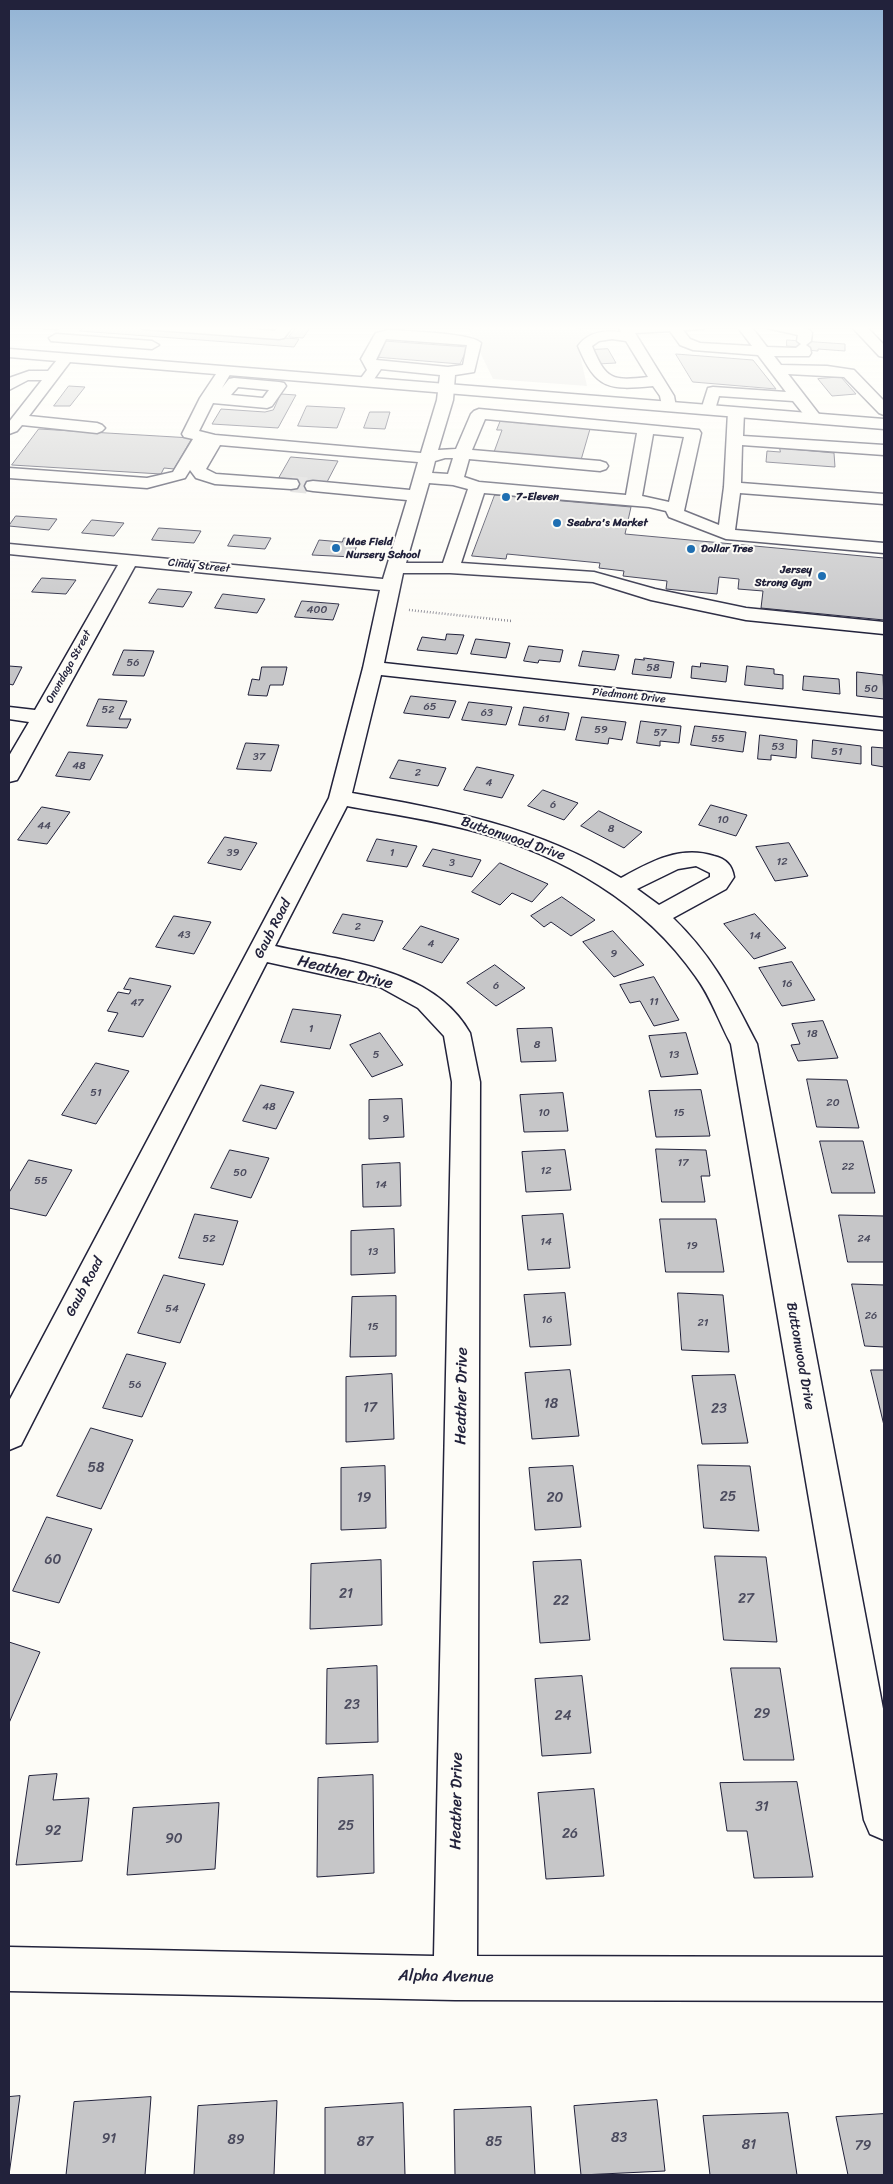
<!DOCTYPE html>
<style>
body{margin:0}
#map{position:relative;width:893px;height:2184px;overflow:hidden;background:#fdfcf7;font-family:Sriracha,sans-serif}
canvas{display:block}
.frame{position:absolute;inset:0;border:10px solid #22223b;pointer-events:none}
</style>
<div id="map">
<canvas width="893" height="2184"></canvas>
<div class="frame"></div>
</div>
<script>
const g = document.querySelector('canvas').getContext('2d');
g.lineJoin = 'round';
function fillPath(path, color) {
  g.fillStyle = color;
  g.fill(path, 'evenodd');
}
function strokePath(path, color, width, dash) {
  g.strokeStyle = color;
  g.lineWidth = width;
  g.lineCap = dash ? 'butt' : 'round';
  g.setLineDash(dash || []);
  g.stroke(path);
}
function label(font, color, halo, rows, align = 'center') {
  g.font = font + ' Sriracha,sans-serif';
  g.lineWidth = 4;
  g.setLineDash([]);
  g.textBaseline = 'middle';
  g.strokeStyle = halo;
  g.fillStyle = color;
  for (const [text, x, y, turn = 0] of rows) {
    g.save();
    g.translate(x, y);
    g.rotate((+turn || 0) * Math.PI / 180);
    g.textAlign = isNaN(turn) ? turn : align;
    if (halo) g.strokeText(text, 0, 0);
    g.fillText(text, 0, 0);
    g.restore();
  }
}
const green = new Path2D(`
 M467,325H559L593,332L578,346L587,386L493,379Z`);
const building = new Path2D(`
 M45,325H63L58,330L42,329Z
 M86,325H109L299,339L294,347L80,331Z
 M174,325H280L275,333Z
 M298,325H312L303,338L289,337Z
 M787,340L845,344V351L818,349V351L806,350V348L787,346Z
 M384,341L468,347L460,364L375,357Z
 M608,349L616,363L597,364L590,350Z
 M676,354L753,360L776,389L693,382Z
 M841,377L856,394L832,396L818,379Z
 M69,386L85,387L70,406H54Z
 M281,394L296,395L278,428L212,424L221,409L265,412L273,410Z
 M307,406L345,408L337,428L298,426Z
 M370,412H390L385,429L364,428Z
 M501,420L520,422V423L590,429L581,460L494,452L502,430H497Z
 M39,429L192,438L174,469L164,468L161,474L12,465Z
 M780,448L834,453L835,467L766,462L767,451L780,452Z
 M291,457L338,461L327,482L316,481L311,489L290,488L294,479L279,478Z
 M495,495L631,507L625,534L884,558V620L761,608L763,591L738,589L739,579L719,577L717,594L666,589L667,581L623,576L624,571L599,568L600,563L507,554L506,559L472,556Z
 M16,516L57,519L49,530L9,526Z
 M92,520L124,523L114,536L82,533Z
 M159,528L201,531L194,543L152,540Z
 M234,535L271,538L265,549L228,546Z
 M344,538L359,539L353,557L312,555L319,540L342,542Z
 M42,578L76,580L66,594L32,592Z
 M158,589L192,592L183,607L149,603Z
 M223,594L265,599L257,613L215,608Z
 M302,601L339,604L333,620L295,617Z
 M447,634L464,635L457,654L417,650L422,637L445,640Z
 M476,639L510,643L506,658L471,654Z
 M529,646L563,650L560,662L539,660L538,663L524,661Z
 M124,650L154,651L144,676L113,675Z
 M583,651L619,655L615,670L579,666Z
 M644,658L674,662L671,678L632,674L635,659L644,660Z
 M701,663L728,666L726,682L691,678L692,666L700,667Z
 M9,666L22,667L13,685L9,684Z
 M747,666L774,669V674L783,675V689L745,685Z
 M262,667H287L283,685H270L267,696L248,695L252,679L259,680Z
 M857,672L883,675L884,699L857,696Z
 M804,676L839,679L840,694L803,690Z
 M411,696L456,701L449,718L404,713Z
 M99,699L127,701L119,719H131L127,728L87,726Z
 M469,702L512,707L506,725L462,720Z
 M524,707L569,713L565,730L519,725Z
 M582,717L626,722L622,740L609,738L608,744L576,740Z
 M641,721L681,726L679,743L660,741V746L637,743Z
 M695,726L746,732L743,752L691,745Z
 M760,735L797,740L796,758L771,755V760L758,759Z
 M813,740L861,746V764L812,758Z
 M246,743L279,745L271,771L237,769Z
 M872,747L884,748V767L872,765Z
 M69,752L103,755L90,780L56,776Z
 M399,760L446,768L438,786L390,778Z
 M477,767L514,775L502,798L464,790Z
 M543,790L578,803L564,820L528,806Z
 M711,805L747,815L736,836L699,825Z
 M42,807L70,812L47,844L18,840Z
 M599,811L642,832L624,848L581,826Z
 M225,837L257,843L241,870L208,863Z
 M377,839L417,846L407,867L367,861Z
 M789,843L808,876L775,881L756,847Z
 M433,849L481,860L472,877L423,866Z
 M500,863L548,884L532,902L512,893L500,905L472,892Z
 M562,897L595,920L571,936L551,922L544,927L531,916Z
 M343,914L383,921L374,941L333,933Z
 M755,914L786,948L754,959L724,924Z
 M174,916L211,922L194,954L156,947Z
 M421,926L459,939L442,963L403,949Z
 M613,931L644,965L614,977L583,942Z
 M792,962L815,1000L782,1006L759,968Z
 M495,965L525,988L496,1006L467,983Z
 M654,977L679,1020L654,1026L640,1001L630,1003L620,985Z
 M130,978L171,986L143,1037L108,1031L118,1013L107,1011L118,992L129,994L131,990L124,989Z
 M293,1009L341,1015L330,1049L281,1042Z
 M823,1021L838,1058L798,1061L791,1045L800,1044L792,1024Z
 M552,1028L556,1061L521,1062L517,1029Z
 M380,1033L403,1065L372,1077L350,1045Z
 M686,1033L698,1074L661,1077L649,1036Z
 M96,1063L129,1071L96,1124L62,1115Z
 M807,1079L847,1080L859,1128L817,1127Z
 M261,1085L294,1092L276,1129L243,1121Z
 M701,1090L710,1136L656,1137L649,1091Z
 M563,1093L568,1131L524,1132L520,1095Z
 M402,1099L404,1137L369,1139V1100Z
 M820,1141H863L875,1193H832Z
 M656,1149L706,1150L710,1176H701L705,1202H662Z
 M230,1150L269,1158L251,1198L211,1188Z
 M565,1150L571,1190L526,1192L522,1152Z
 M29,1160L72,1170L46,1216L9,1208V1193Z
 M400,1163L401,1206L363,1207L362,1165Z
 M195,1214L238,1221L223,1265L179,1258Z
 M563,1214L570,1268L528,1270L522,1216Z
 M839,1215L884,1216V1262H848Z
 M660,1219H716L724,1272H666Z
 M394,1229L395,1273L351,1275V1231Z
 M164,1275L205,1284L180,1343L138,1333Z
 M852,1284L884,1285V1347L865,1346Z
 M565,1293L571,1345L530,1347L524,1295Z
 M678,1293L723,1295L729,1352L682,1350Z
 M396,1296V1356L350,1357L352,1297Z
 M127,1354L166,1363L142,1417L103,1408Z
 M570,1370L579,1436L532,1439L525,1373Z
 M871,1370H884V1425Z
 M392,1374L394,1439L346,1442V1377Z
 M735,1375L748,1443L702,1444L692,1376Z
 M91,1428L133,1440L101,1509L57,1496Z
 M698,1465L750,1466L759,1531L704,1528Z
 M385,1466L386,1528L341,1530V1468Z
 M573,1466L581,1527L535,1530L529,1468Z
 M47,1517L92,1529L59,1603L13,1591Z
 M715,1556L766,1557L777,1642L724,1640Z
 M381,1560L382,1625L310,1629L311,1564Z
 M581,1560L590,1640L540,1643L533,1562Z
 M9,1642L40,1652L9,1723Z
 M377,1666L378,1742L326,1744L327,1669Z
 M731,1668H780L794,1760H744Z
 M582,1676L591,1753L542,1756L535,1679Z
 M57,1774L53,1800L89,1798L82,1861L16,1865L29,1776Z
 M373,1775L374,1873L317,1877L318,1778Z
 M797,1782L813,1877L754,1878L747,1831H727L720,1783Z
 M594,1789L604,1876L546,1879L538,1793Z
 M219,1803L215,1869L127,1875L133,1808Z
 M20,2096L9,2175V2097Z
 M151,2097L145,2175H66L74,2102Z
 M657,2100L665,2171L581,2175L574,2106Z
 M277,2101L274,2175H194L198,2106Z
 M403,2103L405,2175H325V2108Z
 M531,2107L535,2175H455L454,2110Z
 M788,2113L797,2175H710L703,2116Z
 M884,2114V2175H848L836,2117Z`);
const minorTunnel = new Path2D(`
 M291,484L313,486`);
const path = new Path2D(`
 M409,610L512,621`);
const minor = new Path2D(`
 M136,325H205L275,331L279,325H294L284,338L279,339L143,329Z
 M617,325H710L703,329L683,330L690,339L700,343L752,346L736,325H750L767,347L796,348L801,344L797,341L798,335L767,328L765,325H791L810,330L812,333L811,341L806,345L810,348L811,353L809,356H774L781,365L827,366L854,370L884,401V415L879,413L844,377L788,374L822,418L819,421H809L793,401L719,396L714,413H704L701,410L708,388L713,387L786,392L758,355L693,350L680,345L670,331L635,333L674,396L676,407L673,410H663L660,396L653,386C609,390 596,390 578,346C588,332 604,330 621,332ZM612,339L626,341L648,377C612,381 606,380 592,346L599,341Z
 M850,325H865L884,345V357L879,356Z
 M388,330C404,331 473,333 481,343L474,372L455,375L453,400L438,450L456,449L471,414L474,411L479,409L699,430L701,433L684,511L719,525L724,487L728,412L731,409H741L744,412L743,436L884,445V455L742,445L741,483L884,494V504L740,493L735,530L884,543V553L726,539L669,517L666,511L649,507L484,493L461,563L594,572L655,589L746,608L884,622V634L746,620L651,600L593,582L450,573H403L384,663L884,718V730L381,675L352,793C448,810 537,826 621,878C650,862 680,845 714,856C726,859 732,865 734,877L726,889L673,918C715,959 731,994 757,1044L884,1714V1840L870,1834L864,1820L731,1044C719,1022 711,997 696,977C645,903 562,855 477,832C434,820 390,814 347,806L275,946C341,961 433,967 470,1033L480,1082L477,1956L884,1957V2001L455,2000L9,1991V1947L434,1956L452,1082L444,1036L418,1008L380,987L267,962L21,1445L9,1450V1401L329,798L363,668L380,590L135,566L20,775L17,780L9,782V756L29,722L9,719V707L35,710L118,565L9,554V544L383,579L407,500L313,491L307,490L305,486L307,482L313,481L410,490L418,462L220,445L206,469L216,474L297,480L299,484L297,488L291,489L215,484L196,478L190,470L185,478L147,488L9,478V468L147,478L173,472L193,439L184,437L182,434L200,398L220,368H230L232,371L222,388L229,379L234,378L279,382L284,383L286,386L272,406L267,408L213,403L199,431L215,435L421,453L437,400L440,375L381,369L370,385H360L358,382L367,370L361,359L374,336L376,333ZM386,339L467,345L463,365L448,367L376,360ZM238,387L269,390L263,398L231,395ZM485,419L637,433L626,495L479,482L464,477L469,459L600,471L606,469L608,466L606,463L600,461L472,450ZM653,434L684,437L669,502L642,496ZM445,458H453L448,474L432,473L435,461ZM429,483L453,485L468,489L443,563H406ZM696,866L710,873V877L659,905L637,889L678,869Z
 M56,334L152,341L159,345L152,349L51,341L49,338Z
 M66,354L73,358L29,416L97,423L102,425L105,428L102,431L97,433L22,425L17,431L9,434V422L42,380H28L9,390V378L29,371H48L61,355Z`);
const major = new Path2D(`
 M9,349L884,419V429L9,357Z`);
const markers = [
 [506,497,5,"#1f6fb2"],
 [557,523,5,"#1f6fb2"],
 [336,548,5,"#1f6fb2"],
 [691,549,5,"#1f6fb2"],
 [822,576,5,"#1f6fb2"]
];
const farPoinames = [
 ["7-Eleven",516,497],
 ["Seabra's Market",567,523],
 ["Mae Field",346,542],
 ["Nursery School",346,555],
 ["Dollar Tree",701,549],
 ["Jersey",812,570,"right"],
 ["Strong Gym",812,583,"right"]
];
const farStreetnames = [
 ["Cindy Street",199,566,6],
 ["Onondaga Street",69,667,-61],
 ["Piedmont Drive",629,696,6]
];
const numberNames = [
 ["400",317,610],
 ["56",133,663],
 ["58",653,668],
 ["50",871,689],
 ["65",430,707],
 ["52",108,710],
 ["63",487,713],
 ["61",544,719],
 ["59",601,730],
 ["57",660,733],
 ["55",718,739],
 ["53",778,747],
 ["51",837,752],
 ["37",259,757],
 ["48",79,766],
 ["2",418,773],
 ["4",489,783],
 ["6",553,805],
 ["10",723,820],
 ["44",44,826],
 ["8",611,829],
 ["39",233,853],
 ["1",392,853],
 ["12",782,862],
 ["3",452,863],
 ["2",358,927],
 ["43",184,935],
 ["14",755,936],
 ["4",431,944],
 ["9",614,954],
 ["16",787,984],
 ["6",496,986],
 ["11",654,1002],
 ["47",137,1003],
 ["1",311,1029],
 ["18",812,1034],
 ["8",537,1045],
 ["5",376,1055],
 ["13",674,1055],
 ["51",96,1093],
 ["20",833,1103],
 ["48",269,1107],
 ["10",544,1113],
 ["15",679,1113],
 ["9",386,1119],
 ["17",683,1163],
 ["22",848,1167],
 ["12",546,1171],
 ["50",240,1173],
 ["55",41,1181],
 ["14",381,1185],
 ["52",209,1239],
 ["24",864,1239],
 ["14",546,1242],
 ["19",692,1246],
 ["13",373,1252],
 ["54",172,1309],
 ["26",871,1316],
 ["16",547,1320],
 ["21",703,1323],
 ["15",373,1327],
 ["56",135,1385]
];
const streetNames = [
 ["Buttonwood Drive",513,839,19],
 ["Gaub Road",273,929,-63],
 ["Gaub Road",85,1287,-62],
 ["Buttonwood Drive",800,1356,80]
];
const nearNumbernames = [
 ["18",551,1404],
 ["17",370,1408],
 ["23",719,1409],
 ["58",96,1468],
 ["25",728,1497],
 ["19",364,1498],
 ["20",555,1498],
 ["60",53,1560],
 ["21",346,1594],
 ["27",746,1599],
 ["22",561,1601],
 ["23",352,1705],
 ["29",762,1714],
 ["24",563,1716],
 ["31",762,1807],
 ["25",346,1826],
 ["92",53,1831],
 ["26",570,1834],
 ["90",174,1839],
 ["83",619,2138],
 ["91",109,2139],
 ["89",236,2140],
 ["87",365,2142],
 ["85",494,2142],
 ["81",749,2145],
 ["79",863,2146]
];
const nearStreetnames = [
 ["Heather Drive",345,973,14],
 ["Heather Drive",462,1396,-89],
 ["Heather Drive",457,1801,-89],
 ["Alpha Avenue",446,1977,1]
];
fillPath(green, '#dddcdb');
fillPath(building, '#c6c6c8');
strokePath(building, '#22223b', 1);
strokePath(minorTunnel, '#d1d0d1', 16, [16, 8]);
strokePath(minor, '#22223b', 3);
strokePath(major, '#22223b', 3);
strokePath(path, '#22223b', 2.5, [0.5, 2.5]);
fillPath(minor, '#fdfcf7');
fillPath(major, '#fdfcf7');
const sky = g.createLinearGradient(0, 0, 0, 631);
sky.addColorStop(0, '#92b3d4');
sky.addColorStop(0.52, '#fefefb');
sky.addColorStop(1, '#fefefb00');
g.fillStyle = sky;
g.fillRect(0, 0, 893, 631);
for (const [x, y, r, color] of markers) {
  const dot = new Path2D();
  dot.arc(x, y, r, 0, 2 * Math.PI);
  g.fillStyle = color;
  g.fill(dot);
  strokePath(dot, '#fdfcf7', 2);
}
label('bold 11px', '#22223b', '#fdfcf7', farPoinames, 'left');
label('11px', '#22223b', '#fdfcf7', farStreetnames);
label('11px', '#4b4b5e', null, numberNames);
label('14px', '#22223b', '#fdfcf7', streetNames);
label('14px', '#4b4b5e', null, nearNumbernames);
label('16px', '#22223b', '#fdfcf7', nearStreetnames);
</script>
